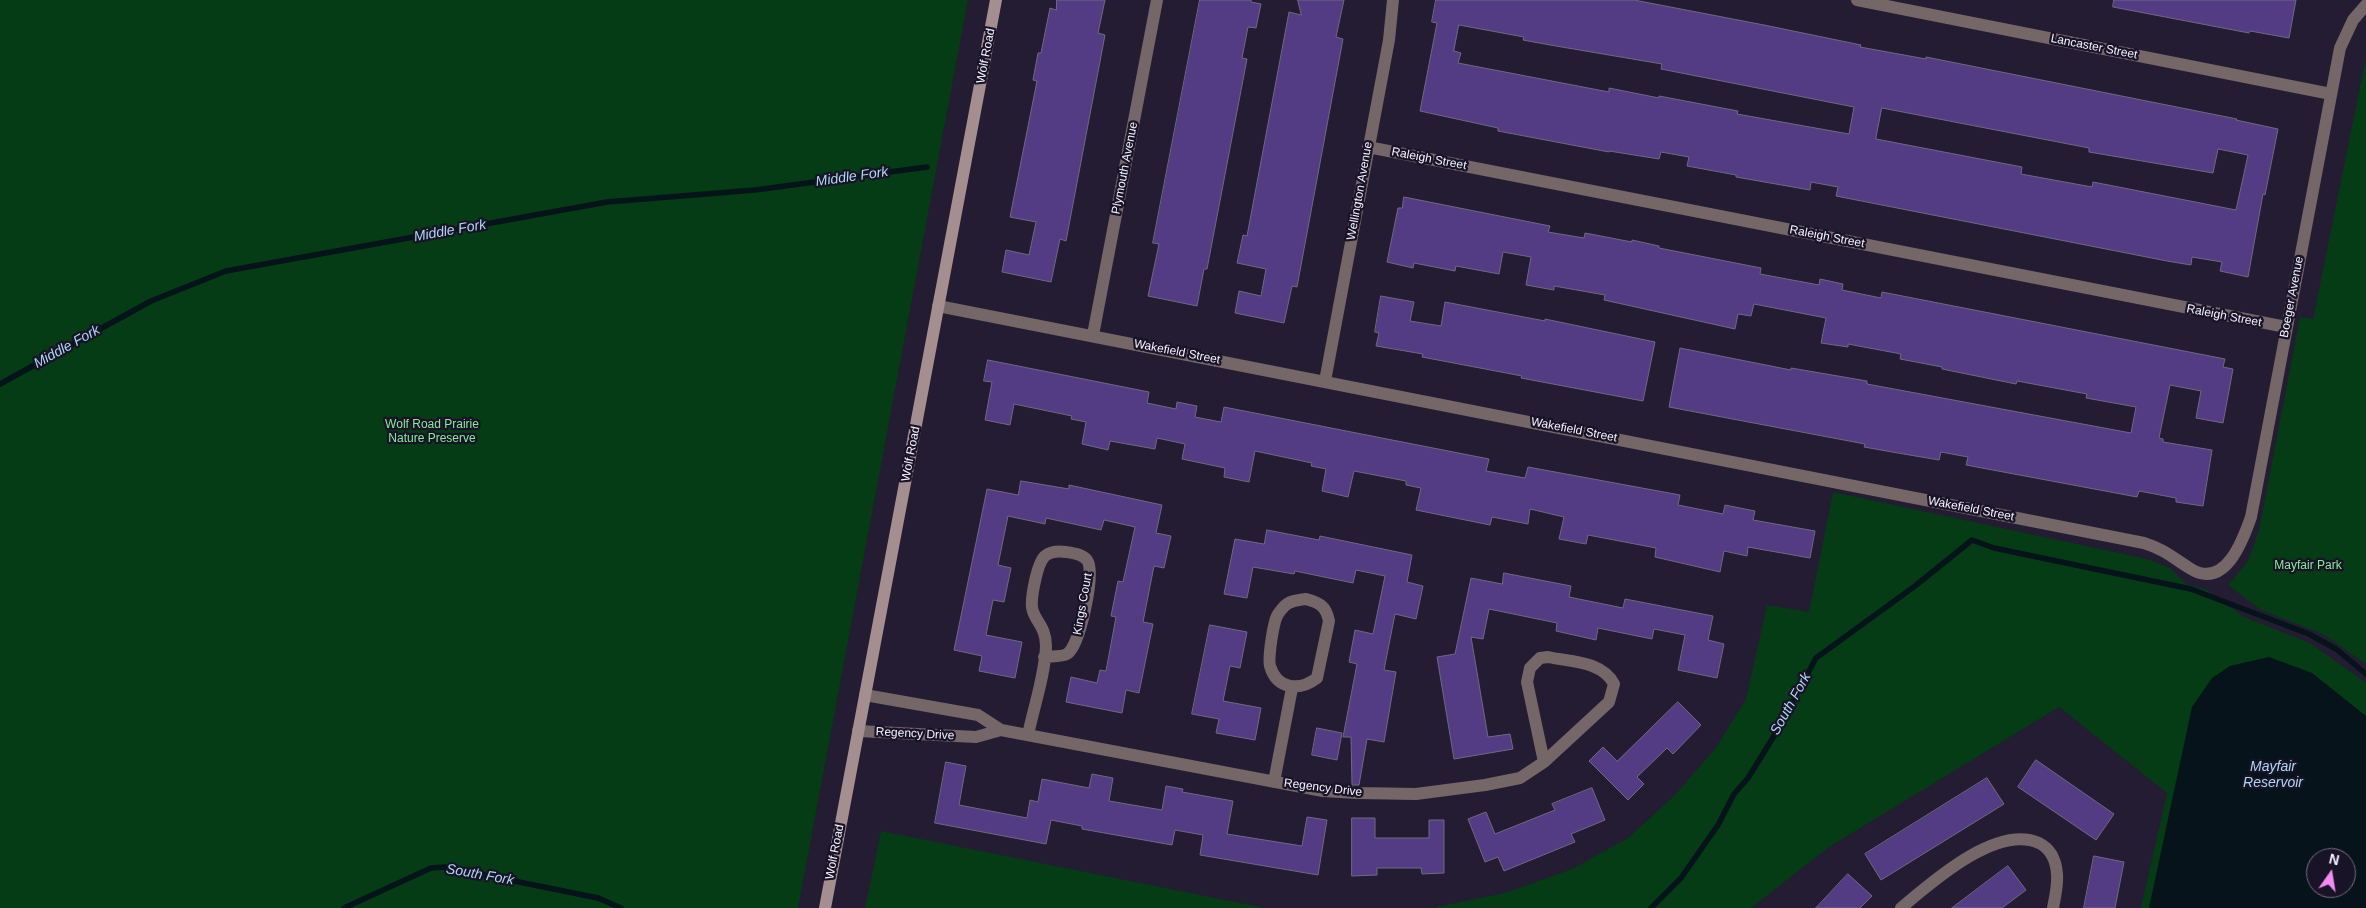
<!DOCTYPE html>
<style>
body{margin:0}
#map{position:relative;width:2366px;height:908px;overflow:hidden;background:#231c32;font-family:Helvetica,sans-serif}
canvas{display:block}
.north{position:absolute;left:2306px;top:848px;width:50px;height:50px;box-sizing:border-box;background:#191328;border:1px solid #716d7e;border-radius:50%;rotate:13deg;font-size:14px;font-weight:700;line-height:20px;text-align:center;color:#f5f3ff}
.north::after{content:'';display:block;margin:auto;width:18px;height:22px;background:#f28af2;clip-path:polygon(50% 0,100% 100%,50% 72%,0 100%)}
</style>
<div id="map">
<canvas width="2366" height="908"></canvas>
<div class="north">N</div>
</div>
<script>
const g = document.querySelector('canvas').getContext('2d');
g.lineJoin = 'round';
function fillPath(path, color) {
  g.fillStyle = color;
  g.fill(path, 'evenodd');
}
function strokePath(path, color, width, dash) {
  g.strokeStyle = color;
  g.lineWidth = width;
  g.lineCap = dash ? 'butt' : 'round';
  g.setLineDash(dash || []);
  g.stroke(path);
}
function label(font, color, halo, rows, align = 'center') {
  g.font = font + ' Helvetica,sans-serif';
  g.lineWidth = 4.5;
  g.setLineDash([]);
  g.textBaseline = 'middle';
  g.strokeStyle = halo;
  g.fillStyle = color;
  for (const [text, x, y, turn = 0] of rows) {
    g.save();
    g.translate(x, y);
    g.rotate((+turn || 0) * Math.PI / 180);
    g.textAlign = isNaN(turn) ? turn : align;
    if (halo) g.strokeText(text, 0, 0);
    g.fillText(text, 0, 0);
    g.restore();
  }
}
const green = new Path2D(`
 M0,0H968L798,908H0Z
 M2366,57V664L2323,634L2261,610L2228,585L2248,561L2259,530L2300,317L2313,319Z
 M1833,492L2147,559L2170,568L2186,584L2207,590L2244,617L2310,643L2366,683V908H2141L2167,793L2059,707L1829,847L1751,908H1431L1505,893L1572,869L1628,838L1674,796L1715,749L1746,699L1767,605L1809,612ZM2316,858H2346V888H2316Z
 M881,831L1265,908H865Z`);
const water = new Path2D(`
 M2269,657L2312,673L2366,716V908H2149L2192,707L2212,678L2230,666ZM2316,858H2346V888H2316Z`);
const stream = new Path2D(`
 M0,384L151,301L226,271L607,202L755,190L927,167
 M344,908L431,868L445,867L598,898L621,908
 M1651,908L1681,878L1718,825L1734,794L1748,778L1774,736L1816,658L1915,586L1972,540L1994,548L2191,589L2309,634L2336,649L2366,674`);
const building = new Path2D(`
 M1057,0H1105L1098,33L1105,35L1066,241L1060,239L1051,282L1002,272L1006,250L1029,255L1036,222L1010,217L1037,81L1033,80L1038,53H1041L1050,8L1056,10Z
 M1200,0H1251V2L1261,4L1256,28L1248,27L1242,58L1247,59L1207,269H1204L1197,306L1148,296L1159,244L1153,243Z
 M1298,0H1344L1336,37L1343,39L1297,287L1292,286L1284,323L1235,313L1239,291L1261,296L1266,269L1237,263L1243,235L1247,236L1289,12L1301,15Z
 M1436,0H1634L1764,25L1861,45L1860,47L1926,59V57L2237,119L2236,120L2278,129L2265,195L2263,194L2248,277L2220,271L2222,262L2192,257L2191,265L2167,261L1836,196L1838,187L1811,182L1810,190L1736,177V175L1687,166L1689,157L1661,152L1659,159L1609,151V152L1498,131V128L1420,111L1437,23L1432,22ZM1459,25L1524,37L1523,40L1550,45L1662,64L1661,69L1854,107L1849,134L1737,114L1738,111L1659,96V98L1609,88V92L1458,63L1461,53L1454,51ZM1882,108L2089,148V152L2213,173L2218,149L2248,155L2236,210L2093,182L2092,187L2021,174L2022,167L1876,139Z
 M2114,0H2296L2289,38L2250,31L2249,33L2113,7Z
 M1404,197L1550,226L1548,232L1584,238L1585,233L1632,242V240L1659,246V248L1761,268L1760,274L1819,285L1820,279L1843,284L1842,290L1881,298L1882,292L2225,359L2223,367L2233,369L2223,423L2196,418L2201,391L2170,385L2159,438L2163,439V442L2212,450L2203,506L2176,502V498L2139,491L2137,497L1966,465L1968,457L1941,452L1939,460L1892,452L1864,447L1865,444L1669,407L1680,348L1791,370V368L1867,381V384L2131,433L2136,407L2086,398L2087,394L2017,381L2016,384L1942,369V367L1900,359L1901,354L1848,344V347L1821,343L1826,318L1754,304L1751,316L1738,314L1735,329L1604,300L1605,295L1554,286V290L1526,285L1531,257L1503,252L1499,274L1456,266L1455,271L1414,263L1413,268L1387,262L1398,208H1402Z
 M1381,296L1414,302L1410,321L1441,326L1445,302L1545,321V319L1655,342L1643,401L1521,378L1522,376L1422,357L1423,354L1376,346L1379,333L1375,332Z
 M988,360L1149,392L1147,403L1176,409L1177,402L1197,406L1195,417L1221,422L1224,407L1489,459L1486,471L1525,478L1528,467L1680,495L1678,505L1723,514L1725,505L1755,511L1753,520L1815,531L1810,558L1748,547L1747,556L1724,551L1720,572L1655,557L1656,548L1588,535L1586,544L1559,539L1564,517L1530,509L1528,524L1492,517L1490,525L1416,510L1421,488L1406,485V481L1354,471L1348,497L1322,491L1326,469L1311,466L1312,463L1255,451L1249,482L1224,477L1225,468L1182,459L1185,444L1157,438L1155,449L1110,441L1108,450L1082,444L1086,422L1071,419L1072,416L1014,404L1010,425L985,420L992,382L984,381Z
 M1021,481L1069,489V485L1162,505L1156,533L1171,536L1164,568L1154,566L1143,622L1153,624L1139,693L1126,690L1122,713L1066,702L1071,677L1097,683L1100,670L1106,671L1116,617L1111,616L1118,581L1123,582L1135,527L1104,520L1101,530L1046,518L1045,524L1008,516L998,565L1011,568L1004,602L993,600L986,635L1022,642L1015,678L979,671L982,656L954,650L987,489L1018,495Z
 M1267,530L1319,540L1320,536L1412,555L1407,582L1423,586L1416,619L1395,614L1384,670L1396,672L1384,742L1367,739L1359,785H1352L1351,737H1343L1357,664L1349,662L1355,630L1373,634L1385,576L1356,570L1353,583L1295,571L1294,574L1253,567L1247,598L1224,594L1235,539L1264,544Z
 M1504,573L1571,586L1569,597L1623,608L1625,599L1713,616L1708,640L1724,644L1717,678L1678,670L1685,635L1654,629L1652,639L1598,628L1596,640L1556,631L1557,623L1489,609L1483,639L1471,637L1488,737L1510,734L1513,749L1454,759L1437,657L1455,654L1471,578L1502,584Z
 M1210,625L1247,632L1240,668L1230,666L1223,701L1261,708L1255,740L1216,733L1219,719L1192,714Z
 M1678,702L1701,725L1673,754L1667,748L1637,777L1644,784L1628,800L1589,761L1603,747L1617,761Z
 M1317,728L1342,733L1337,760L1312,755Z
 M2036,760L2114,814L2096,840L2018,787Z
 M946,762L966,766L959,805L1027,818L1030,800L1038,802L1042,779L1089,788L1092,774L1113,778L1109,801L1162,810L1166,786L1183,789L1182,792L1233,801L1227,834L1302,846L1307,817L1327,820L1318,875L1200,855L1203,835L1175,830L1172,845L1082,829V826L1051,820L1046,844L935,823Z
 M1987,778L2004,804L1881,880L1865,854Z
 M1592,788L1605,820L1571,834L1575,842L1504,871L1498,857L1485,862L1468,819L1486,812L1495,834L1555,810L1552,804Z
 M1352,818H1375V838H1429V820H1444V873L1422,874L1421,868H1377V875L1352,876Z
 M2094,856L2124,862L2115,908H2084Z
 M2008,866L2026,890L2002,908H1952Z
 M1848,874L1872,896L1860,908H1816Z`);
const minor = new Path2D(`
 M1857,0L2331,94
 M1368,147L2286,327
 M938,306L2144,543C2166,550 2173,558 2191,569C2225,590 2243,540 2251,517L2340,48L2353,20L2366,5
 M1093,335L1157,0
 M1325,381L1389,40L1393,0
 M1306,599C1320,603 1326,606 1329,621L1317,678C1300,691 1277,690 1270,666C1268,658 1273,624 1277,616C1279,612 1284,606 1287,604C1293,600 1300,600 1306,599Z
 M865,695L978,715L1001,730L1323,791L1357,793L1416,794L1485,785L1520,778L1544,762L1609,702L1614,684C1602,661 1571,662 1548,657L1540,658L1530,668L1527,682L1544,762
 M858,731L976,737L1001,730
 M1028,735C1034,706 1045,675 1046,646C1046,625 1033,620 1032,607C1031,597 1037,563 1045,556C1051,551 1058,551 1066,552C1073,553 1082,554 1087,560C1096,572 1080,646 1067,654C1061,657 1051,656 1044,657
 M1274,782L1292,688
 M1901,908C1933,881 1997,824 2039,843C2051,849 2056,860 2057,874C2058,885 2055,897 2053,908`);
const secondary = new Path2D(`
 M825,908L996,0`);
const streetNames = [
 ["Lancaster Street",2094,47,11],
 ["Wolf Road",986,56,-79],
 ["Raleigh Street",1429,159,11],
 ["Plymouth Avenue",1125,168,-79],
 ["Wellington Avenue",1360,191,-80],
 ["Raleigh Street",1827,237,11],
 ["Boeger Avenue",2292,297,-79],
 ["Raleigh Street",2224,316,11],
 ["Wakefield Street",1177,352,11],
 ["Wakefield Street",1574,430,11],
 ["Wolf Road",911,454,-79],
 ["Wakefield Street",1971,509,11],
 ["Kings Court",1083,604,-80],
 ["Regency Drive",915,734,3],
 ["Regency Drive",1323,788,7],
 ["Wolf Road",835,852,-79]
];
const parkNames = [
 ["Wolf Road Prairie",432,425],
 ["Nature Preserve",432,439],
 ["Mayfair Park",2308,566]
];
const waterNames = [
 ["Middle Fork",852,177,-8],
 ["Middle Fork",450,231,-10],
 ["Middle Fork",67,347,-29],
 ["South Fork",1791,704,-61],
 ["Mayfair",2273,767],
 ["Reservoir",2273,783],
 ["South Fork",480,875,10]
];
fillPath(green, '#053b15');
fillPath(water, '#06131a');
strokePath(stream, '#06131a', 5.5);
fillPath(building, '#543c85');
strokePath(building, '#6f6883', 1);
strokePath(minor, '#756668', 12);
strokePath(secondary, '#a58e90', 12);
label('12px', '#f5f3ff', '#191328', streetNames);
label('12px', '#88eb99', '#191328', parkNames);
label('italic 14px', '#acd7f2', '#191328', waterNames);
</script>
